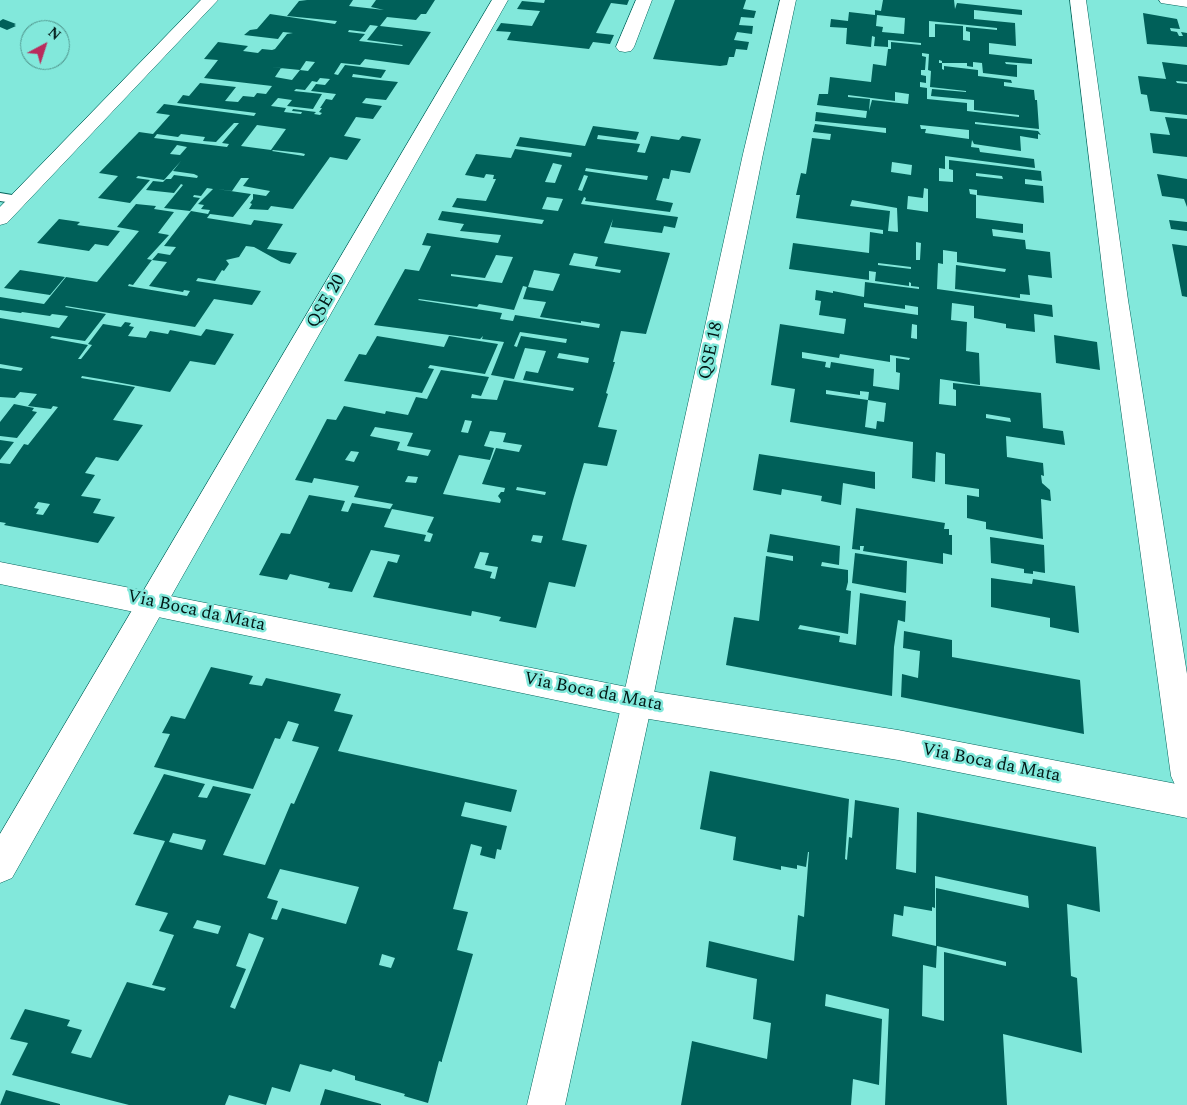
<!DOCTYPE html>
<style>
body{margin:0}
#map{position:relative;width:1187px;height:1105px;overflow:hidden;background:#82e8db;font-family:Spectral,serif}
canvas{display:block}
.north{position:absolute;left:20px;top:20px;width:50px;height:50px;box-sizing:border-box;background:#82e8db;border:1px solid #4f948c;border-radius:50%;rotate:40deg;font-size:14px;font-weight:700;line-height:20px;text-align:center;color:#021715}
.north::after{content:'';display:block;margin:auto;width:18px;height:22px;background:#ba2c5d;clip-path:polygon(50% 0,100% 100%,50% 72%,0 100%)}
</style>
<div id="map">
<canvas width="1187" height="1105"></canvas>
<div class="north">N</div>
</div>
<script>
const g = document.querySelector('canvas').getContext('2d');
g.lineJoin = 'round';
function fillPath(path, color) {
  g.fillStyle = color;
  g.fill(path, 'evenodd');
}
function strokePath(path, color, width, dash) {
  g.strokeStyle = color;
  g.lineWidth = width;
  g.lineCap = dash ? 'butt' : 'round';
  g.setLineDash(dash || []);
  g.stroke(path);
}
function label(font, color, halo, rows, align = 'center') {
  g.font = font + ' Spectral,serif';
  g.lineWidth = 5;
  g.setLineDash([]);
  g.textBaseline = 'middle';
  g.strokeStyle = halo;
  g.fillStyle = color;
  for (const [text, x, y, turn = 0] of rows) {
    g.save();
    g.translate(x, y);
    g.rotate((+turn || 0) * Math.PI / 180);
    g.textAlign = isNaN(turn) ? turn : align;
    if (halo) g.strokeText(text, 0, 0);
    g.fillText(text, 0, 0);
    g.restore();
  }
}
const building = new Path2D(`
 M307,0H353L349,6L384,10L371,7L376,0H435L426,14H421L416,20L387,17L380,26L431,32L409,65L365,59L360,65L341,63L334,74L338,75L345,65L386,70L381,78L353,74L352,77L398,82L386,100L366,98L362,103L382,106L373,119L356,117L344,136L361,139L347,160L330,157L293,209L271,206L268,210L249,209L252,204L250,203L253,199V194L266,196L270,191L243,186L249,178H241L232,191L217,189L251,194L233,217L210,214L207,218L251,225L254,220L283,224L267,249L297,253L290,264L281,262L254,247L246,246L239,257L226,260L229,264L224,271L222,270L215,281L198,278L196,281L261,291L252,305L214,299L195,327L66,306L65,307L106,314L85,341L52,336L50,338L88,345L78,359H81L92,345L88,344L103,324L121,327L125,322L131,323L129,326L134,327L128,336L146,338L150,331L168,334L170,330L201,336L206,329L234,334L215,365L190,361L170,392L100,379L82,376L81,378L135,387L113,420L143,425L118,461L96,457L85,473L95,475L81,496L101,499L93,513L115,517L98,543L4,525L6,523L0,522V463L10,464L24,444L28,445L58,407L53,406L51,409L28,406L37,394L20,392L15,398L0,397V368L21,371L23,368L0,364V318L59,328L68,316L52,314L50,316L22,312L21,313L0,310V297L44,304L66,277L97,282L139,231L117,227L136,204L156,206L154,209L174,212L158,233L169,235L147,259L152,260L133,285L129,284L128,286L187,296L190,291L184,290L183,292L149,286L167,262L152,260L158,253L170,255L176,247L164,246L191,211L208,214L210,210L201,209L204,205L198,204L213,189L207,188L201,196L194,195L193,197L200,198L190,211L164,208L183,185L181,184L174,193L146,190L153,181L163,182L166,179H171L174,175L197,178L198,176L194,174L173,171L181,161L164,180L138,176L136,178L150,180L130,203L98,198L118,176L99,173L139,132L153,134L170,115L156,113L164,104L254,116L256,113L177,103L183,95L189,96L200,83L236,87L225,101L238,102L243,96L254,97L257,93L266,94L272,86L204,78L218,60L204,59L218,42L248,46L243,51L258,53L262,49L272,50L275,49L287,34L293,33L283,32L278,39L244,35L250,30L257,29L270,14L335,24L337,21L287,16L299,1ZM370,25L378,26L367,40L403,45L402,46L359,41L365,34L348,32L349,30L365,32ZM306,61L315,62L308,71L300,70L292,80L275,77L281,68L270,67L300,70ZM320,78L330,79L325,85L316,84L311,91L336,94L332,100L326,99L320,108H322L319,112L322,113L320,115L314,114L316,112L293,109L292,111L302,112L301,114L284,112L286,108L271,106L278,98L292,100L287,106L313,109L322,94L294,91L296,89L305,90L312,81L317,82ZM234,123H239L222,143L229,144L227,147L154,138L157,134L178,137L181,134L205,137L203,141L216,142ZM257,125L286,129L271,150L241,146ZM177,145L187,147L180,155L170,154ZM273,150L301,153L305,154L304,156L272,151ZM38,502L50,504L43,515L36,514L39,509L34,508Z
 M545,0H629L627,5L611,3L596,33L614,35L610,44L593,42L589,49L507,40L511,32L496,31L501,23L532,26L540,11L517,9L522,1L544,3Z
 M675,0H746L743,9L756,11L754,18L741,17L739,25L753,26L752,34L737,32L734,40L749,42L747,50L736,49L734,57H729L727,65L720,66L653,59Z
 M883,0H954L955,9L957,3L1022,10V15L974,10V19L1015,23L1016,46L989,43V54L1032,59V64L1005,62L1006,64L1017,65V77L983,73L982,63L973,62V67L967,66V63H942V61L939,60V63H942V69L944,70V66L978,70V76L1011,80L1012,83L1004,82V86L1034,90L1035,100H1037L1039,129L975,122V124L1038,131L1041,135L1038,134V139L1020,136L1021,151L974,144L972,140L971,147L979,148L980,152L1034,159L1035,168L945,156V169L939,168V181L953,182V170L949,169V160L1041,171L1042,181L1025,179V184L1043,186L1044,203L977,195V190L969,189L970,194L976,195V218L1023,224V233L992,229L993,236L1025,240L1026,249L1050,252L1052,278L1028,275L1030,295L1020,294V298L955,289L956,265L1005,272L1006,269L957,262V252L943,250V264L938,263L937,289L1052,305L1053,317L1034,314L1035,332L1006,328V324L974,318V306L952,303L951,320L967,322L966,351L979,353L980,385L940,379L939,404L956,406V390L953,389V383L1041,393L1043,428L1063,431L1065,445L1006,436L1007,457L1043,463L1044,476L1041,475L1042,483L1050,490L1051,501L1041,499L1043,539L986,529V522L967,518V495L979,497V489L945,484V454L936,452L935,482L912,478L913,442L790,422L795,389L771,385L780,324L844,334L846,319L819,315L821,301L815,300L816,290L833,293V291L864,297L865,282L919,289V287L911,286V283L909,282V286L875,281L876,272L869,271V280L789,269L793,243L869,253L870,232L883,234V230L796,218L800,195H796L801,173L806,174L812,138L830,140L831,134L813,132L815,124L886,133V128L815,121L816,112L866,118L867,111L817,105L819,94H828L830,77L871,82L873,64L886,66L888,49H891V42L921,45V43L888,40V47L874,46L875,37L872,36L871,47L846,44L847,28L830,27L831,19L848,21L849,12L875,15V10L881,11ZM877,15L905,18L904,34L882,32L883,27L876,26ZM929,21L997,28V30L966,27V31L970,32V41L963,40V26L935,24V37H929ZM922,53L929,54L928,70L931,71L930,87L966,91V92L932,89L931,96L974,100V110L1019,115V117L967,111V103L927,99V88L920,87V82L926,83V76L921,75V70H925L926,57L922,56ZM895,92L909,94L908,104L872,100L869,111L870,99L848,97V95L895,101ZM920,125L969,130V139L925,133L926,129H921ZM892,162L912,165L911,175L891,172ZM976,173L1002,176L1003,179L976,176ZM924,188L928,189V212L907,209L908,196L923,198ZM852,200L897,208L898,232L888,231L890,211L850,206ZM916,242L921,243L920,260H916ZM878,263L911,267V269L878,265ZM864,303L905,309V305L918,307V315L864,307ZM912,324L917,325V339L911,338ZM802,352L839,358L840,354L890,362V355L910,358L909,360L896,358V372L900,373L899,390L873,386L874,369L831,362L830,368L825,367L826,362L802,358ZM826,390L860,395V391L869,392L868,400L886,403L884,422L877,421L876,429L865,427L868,400L826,394ZM986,414L1010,418L1011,422L986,418Z
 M1143,13L1177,19L1180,29L1170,28L1171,31L1177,32L1179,36H1183L1181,32L1187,33V47L1147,44Z
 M3,19L16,24L14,25L16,26L7,30L0,27V21Z
 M1162,62L1187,65V82L1176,81L1177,83L1187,84V115L1150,111L1147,95L1141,94L1138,76L1166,79Z
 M1165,117L1187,119V157L1153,153L1150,133L1170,135Z
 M593,126L639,132L636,140L598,135L597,139L640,144L637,152L645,153L651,136L679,140L682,136L701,139L690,173L671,170L669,179L663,178L656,200L673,203L670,212L585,201L586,198L584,197L581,204L678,217L675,228L664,226L662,233L611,227L613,219L604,243L670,253L646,334L621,331L613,362H615L606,393L608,394L598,427L617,430L607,466L584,463L573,500L562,540L587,545L575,587L549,582L536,628L499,621L501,617L472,611L471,616L373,597L388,561L397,563L400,555L371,550L352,592L328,588L330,583L290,574L287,580L259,575L281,533L290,534L309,495L345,501L341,511L348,512L352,503L390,509L393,504L354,497L359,486L314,478L312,483L295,480L327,419L336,420L344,406L385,414L386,411L408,415L416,397L427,399L441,370L489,377L481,396L472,394L471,398L497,400L504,380L573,391L574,388L523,380L526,371L538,373L546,351L525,348L514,379L491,375L504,342L482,339L483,336L480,339L374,325L405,269L419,271L431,246L422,245L427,233L498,243L501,235L460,231L464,224L438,220L442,211L542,224L544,220L452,207L457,198L486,201L496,179H493L494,175L486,174L484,178L465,175L476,154L511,158L515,149L571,157L572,153L516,146L520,137L585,146ZM553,163L562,165L555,183L545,182ZM586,168L599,170L648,176L647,180L585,171ZM584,175L588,176L582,191L578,190ZM547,197L563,199L558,211L542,209ZM574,253L598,257L595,266L621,270L620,273L569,265ZM496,255L513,257L502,283L451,276V274L485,278ZM534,270L560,274L553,291L528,287ZM523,286L527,287L523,299L546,302L540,317L581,323V321L600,324L599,328L515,315L513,321L500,319L502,313L418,300L419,299L477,307L479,304L514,310ZM520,332L567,339L566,343L521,336L517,347L514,346ZM559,353L589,358L588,363L557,358ZM465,420L472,421L468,433L461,432ZM375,427L413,433L407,446L431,450L428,456L397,450L400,442L370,436ZM490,431L506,433L503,442L522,445L519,452L496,448L482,484L505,488L504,492H501L498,496L501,500L500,503L443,494L459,455L490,460L494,448L484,446ZM351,451L359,452L354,462L345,460ZM408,476L418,477L416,483L405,482ZM517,487L546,492L545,495L516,490ZM392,509L434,517L427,532L433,534L430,542L424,541L426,535L384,527ZM533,535L543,536L541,543L531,541ZM480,552L489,553L485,565L498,567L495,579L490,578L492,572L474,568Z
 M1157,174L1187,179V207L1184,199L1162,196Z
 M59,219L80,222L77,225L120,231L108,246L95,244L89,251L37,243Z
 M1169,220L1187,222V231L1171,229Z
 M1172,244L1187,246V297L1182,296Z
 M20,270L65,277L50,295L4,288Z
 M1054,335L1097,342L1100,370L1056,363Z
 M377,336L444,347L449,336L498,344L485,374L430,365L428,368L434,369L422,393L344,381L359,354L366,355Z
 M14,404L34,408L32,411L37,412L17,438L0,436V422Z
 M0,440L14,442L0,460Z
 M759,454L875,472V489L843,483L841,505L821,501L822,496L782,489L781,495L753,490Z
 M856,508L945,523L944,529H949V535H952V555L943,553V564L863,551L864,546H860V550L852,549Z
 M770,534L840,546L839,565L822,562L821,566L848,570V582L846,590L851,591L848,634L800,625L798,629L840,636L839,642L856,645L860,593L906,601L905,622L898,620L894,647L892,696L726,665L734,617L759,621L766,556L793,561V556L767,552Z
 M990,537L1044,545L1045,573L1033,571V574L1024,573V569L991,563Z
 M855,553L907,561L906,593L852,583Z
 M991,578L1032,584L1033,579L1075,586L1079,633L1050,627V618L991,607Z
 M904,631L952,640V657L1080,680L1084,734L901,697L902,674L918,678L920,651L903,648Z
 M211,667L253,676L249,684L262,686L266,678L341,694L334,711L353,715L338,751L517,790L511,812L465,802L461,816L507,826L501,850L497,849L495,859L480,855L482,847L471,844L453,909L468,912L457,950L473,954L442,1060V1062L439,1061L428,1103L404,1096L405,1094L355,1080V1076L333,1069L331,1072L300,1064L290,1092L272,1087L266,1105L229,1095L225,1105H129L12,1075L28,1043L10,1039L25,1009L70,1020L67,1026L82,1030L71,1053L91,1058L127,982L164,991L166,988L152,985L174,935L159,931L168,913L135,905L165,841L133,834L164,774L205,784L198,797L207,798L213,786L251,794L223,855L265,865L291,803L294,804L319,747L292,741L299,724L288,721L280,739L275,738L253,789L154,767L170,734L162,733L171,716L185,719ZM173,833L206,840L202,850L169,842ZM280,869L359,887L346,924L282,908L277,920L271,919L278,901L267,898ZM197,920L221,926L218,934L193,928ZM249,933L264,938L235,1009L230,1007L246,969L236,966ZM382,954L395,958L391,968L379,965Z
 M710,771L849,799L845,859L847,860L849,837L852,838L855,800L899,808L896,869L916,873L917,812L1096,847L1100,912L1067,904L1071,976L1077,978L1082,1053L1003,1034L1007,1105H885L889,1009L826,994L825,1006L882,1019L879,1085L853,1079L851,1105H681L692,1041L767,1059L771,1023L753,1019L757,979L706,967L709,941L794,961L798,915L804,917L809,852H808L806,867L797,865V869L781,866V870L733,860L736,837L700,829ZM935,876L1028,896L1029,908L936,888V946L892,936L894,914L903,916L904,906L932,911V907L935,908ZM937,946L1006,962V966L944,952V1021L922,1016L923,965L936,968Z
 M325,1089L381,1104V1105H320Z
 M6,1090L60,1104V1105H0Z`);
const service = new Path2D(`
 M0,193L24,197L26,200L19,204L0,201Z`);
const minor = new Path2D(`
 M492,0H508L12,878L0,883V834Z
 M636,0H652L634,47L631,51L625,52L619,51L616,47Z
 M780,0H796L763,154L652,703L565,1105H527L622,703L743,154Z
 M1070,0H1086L1128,300L1187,674V791L1176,787L1171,776L1106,300Z`);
const tertiary = new Path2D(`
 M201,0H218L7,223L0,225V207Z
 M1159,0H1187V7L1161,3Z
 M0,562L637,689L898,730L1187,786V818L898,760L637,717L0,584Z`);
const streetNames = [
 ["QSE 20",327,302,-60],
 ["QSE 18",712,351,-78],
 ["Via Boca da Mata",196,612,12],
 ["Via Boca da Mata",593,693,11],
 ["Via Boca da Mata",991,764,11]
];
fillPath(building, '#006059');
strokePath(service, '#06645c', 2);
strokePath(minor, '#06645c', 1);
strokePath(tertiary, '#06645c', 1);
fillPath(service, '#fff');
fillPath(minor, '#fff');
fillPath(tertiary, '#fff');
label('18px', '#021715', '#82e8db', streetNames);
</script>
